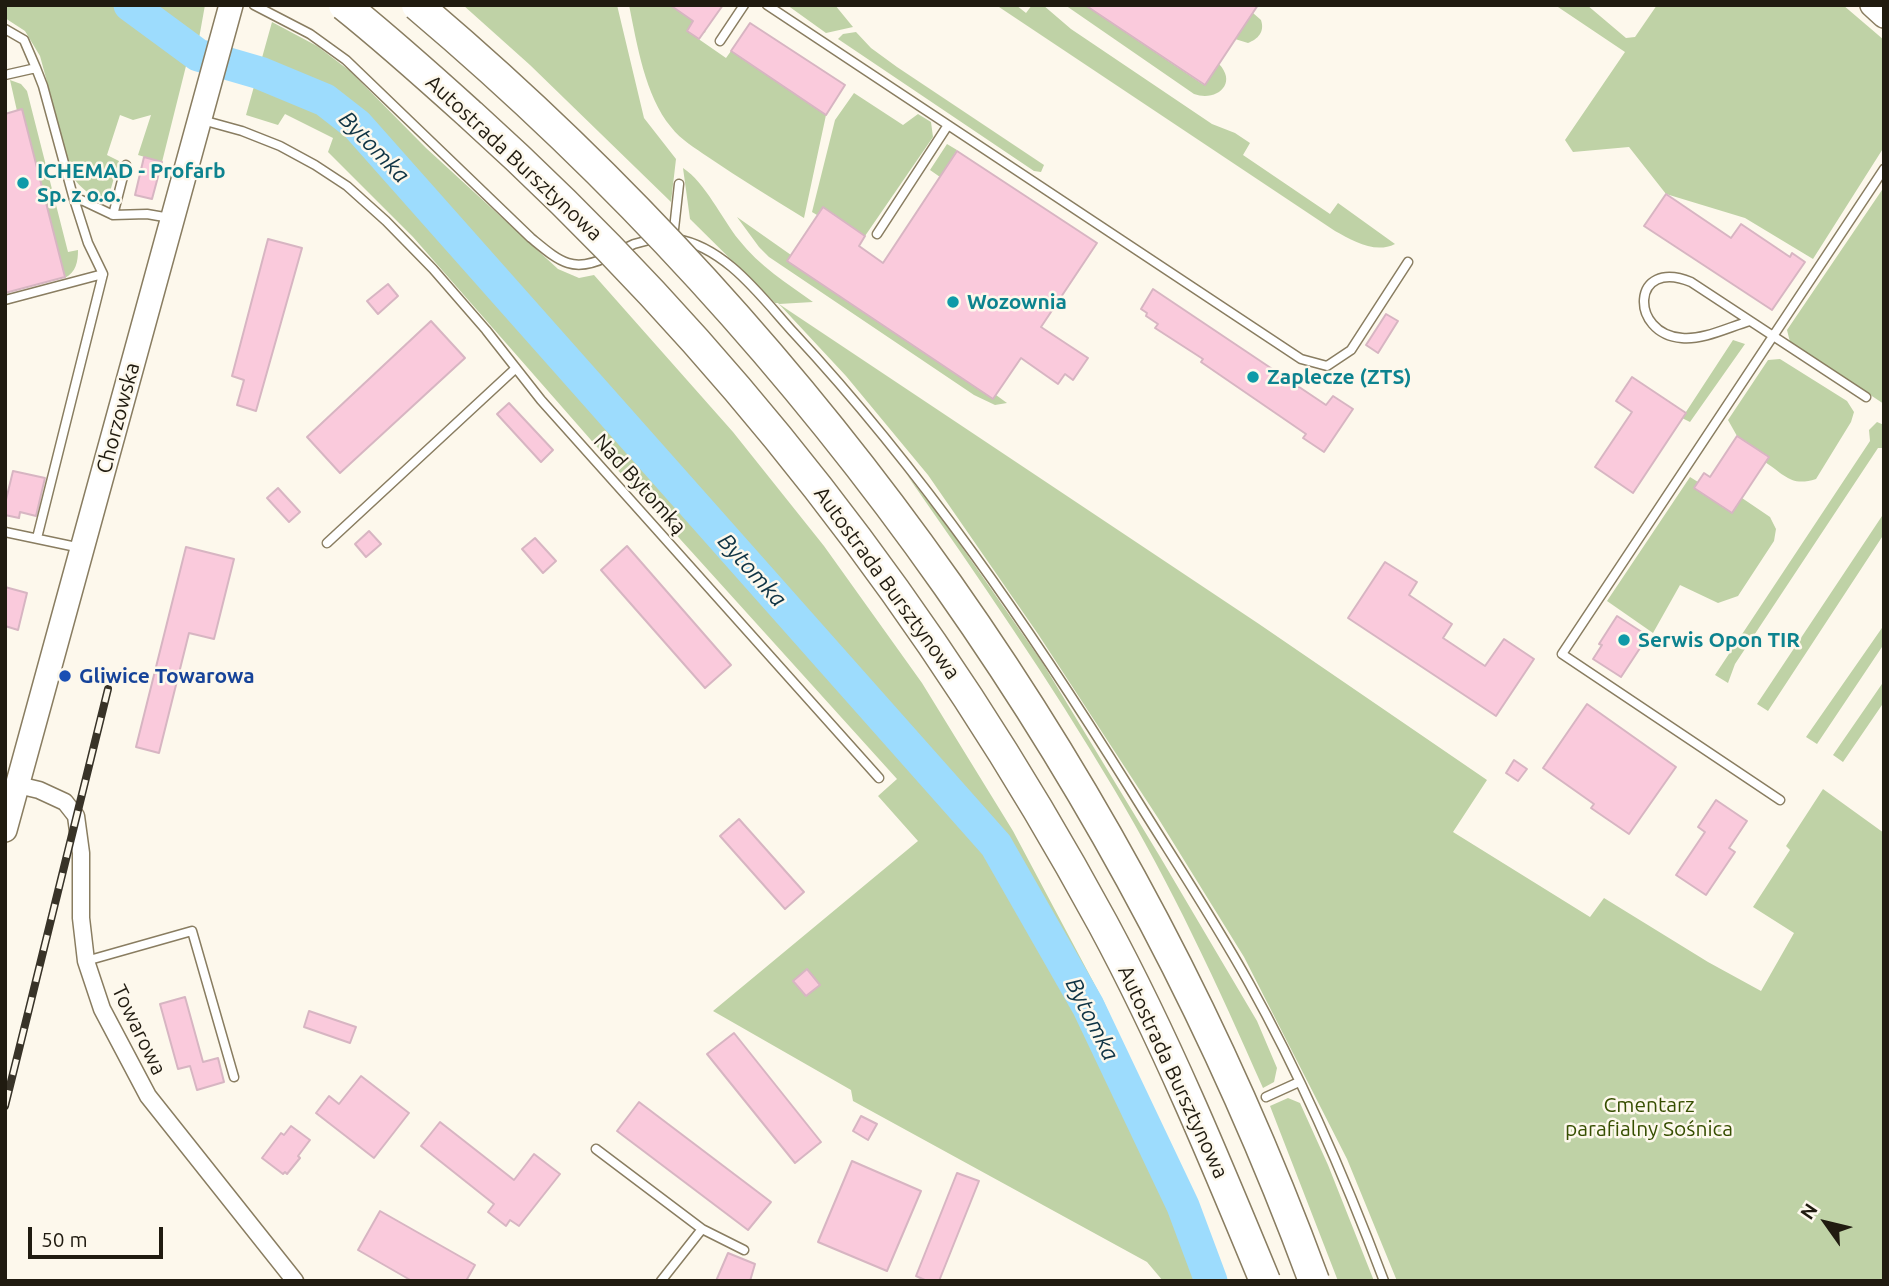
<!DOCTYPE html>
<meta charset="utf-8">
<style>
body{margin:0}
#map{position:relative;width:1889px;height:1286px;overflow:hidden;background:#fdf8ec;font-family:Ubuntu,sans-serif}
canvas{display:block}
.frame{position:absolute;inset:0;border:7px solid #201b10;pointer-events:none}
.north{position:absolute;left:1791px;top:1188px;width:70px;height:70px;-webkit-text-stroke:5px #fdf8ec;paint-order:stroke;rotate:304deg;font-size:19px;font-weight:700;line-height:28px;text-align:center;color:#201b10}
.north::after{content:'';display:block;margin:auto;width:24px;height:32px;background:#201b10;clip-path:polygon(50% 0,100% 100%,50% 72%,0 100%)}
.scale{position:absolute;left:28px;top:1227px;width:135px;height:32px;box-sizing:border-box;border:4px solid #201b10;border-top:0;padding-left:9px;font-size:21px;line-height:24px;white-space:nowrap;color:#201b10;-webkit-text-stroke:5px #fdf8ec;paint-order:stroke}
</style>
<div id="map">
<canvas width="1889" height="1286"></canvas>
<div class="frame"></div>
<div class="north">N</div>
<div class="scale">50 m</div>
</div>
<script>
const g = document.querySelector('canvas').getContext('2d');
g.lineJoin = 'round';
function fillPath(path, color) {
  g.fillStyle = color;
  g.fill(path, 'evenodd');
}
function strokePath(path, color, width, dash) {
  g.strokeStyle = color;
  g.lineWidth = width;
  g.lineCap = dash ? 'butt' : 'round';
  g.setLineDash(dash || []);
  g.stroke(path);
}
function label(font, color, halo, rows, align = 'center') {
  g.font = font + ' Ubuntu,sans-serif';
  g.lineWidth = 5;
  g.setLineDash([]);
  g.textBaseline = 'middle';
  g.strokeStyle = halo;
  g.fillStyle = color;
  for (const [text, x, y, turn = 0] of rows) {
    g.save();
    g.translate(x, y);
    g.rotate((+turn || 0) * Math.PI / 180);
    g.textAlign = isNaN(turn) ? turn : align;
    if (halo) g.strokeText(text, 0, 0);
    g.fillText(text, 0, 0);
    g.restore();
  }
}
const green = new Path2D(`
 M5,5H114L187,62L162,162L138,155L151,115L133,120L120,115L107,155L119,161L109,195L102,198C89,196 81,187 73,178L40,56L25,31L5,18Z
 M146,5H205L198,44Z
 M463,5H617L644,118L676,159L671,202L530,65Z
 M629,5H670L706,29L705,33L691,24L687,31L726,58L731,51L826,115L804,218C772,198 740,179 708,157C695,148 681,140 671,127C645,96 637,44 629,5Z
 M787,5H835L853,27L826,33Z
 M996,5H1016L1026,13L1032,5H1043L1071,29L1212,124L1235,133L1250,143L1243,155L1330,214L1338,203L1395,244C1375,254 1353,241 1335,231Z
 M1065,5H1085L1204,85L1219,64C1238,84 1216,102 1194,94Z
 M1555,5H1587L1626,38L1635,37L1657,5H1843L1884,40V147L1813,259L1745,218L1666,194L1629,147L1573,152L1565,140L1625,52Z
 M1253,13L1261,20C1265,32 1258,39 1248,43L1235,39Z
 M272,22L317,46L350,71L426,148L558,269L579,278L594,275L733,432L824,546L922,683L1013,831L1104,1002L1168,1144L1224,1281H1163L1147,1262L853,1101L851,1090L713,1011L918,841L878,796L897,779L605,456L413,237L328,152L333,138L285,114L278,125L246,115Z
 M856,32L871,48L897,67L1044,165L1041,172L1034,171L838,39L843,34Z
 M10,80L21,84L27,91L68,252L78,250C78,262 76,272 65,278L22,110L17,111Z
 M854,93L903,125L918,114L931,122L933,137L865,236L823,207L817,215L812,212L835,120Z
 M947,144L957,150L940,177L930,170Z
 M683,168C705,182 722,219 739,240C759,266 787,283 813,302L779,304L1259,624L1487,780L1453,832L1590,917L1604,898L1708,962L1761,991L1794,933L1753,907L1790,850L1786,846L1823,789L1884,833V1281H1397L1347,1159L1244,957L1158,818L1038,634L928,475L846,376L778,303H775L690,219Z
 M1884,187V404L1790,342L1787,330Z
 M737,217L791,255L788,261L993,399L996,395L1007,403L995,405L974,395L769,257L759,247Z
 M1733,340L1745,344L1690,422L1682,418Z
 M1780,359L1847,401L1854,412L1851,422L1816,479C1791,487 1785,475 1765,462L1769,457L1737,436L1728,420L1768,360Z
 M1877,422L1884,425V448H1878L1735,664L1728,683L1715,675L1870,441L1869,430Z
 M907,475L943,520L1042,662L1159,855L1257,1021L1277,1068L1274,1082L1263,1088C1218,986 1171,884 1114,789C1050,681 979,578 907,475Z
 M1690,477L1698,482L1694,488L1732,513L1742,498L1770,517L1776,529L1774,541L1738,596L1718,603L1680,585L1653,633L1607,601Z
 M1884,513V534L1768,711L1757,704Z
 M1884,625V644L1817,744L1806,737Z
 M1884,681V702L1843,762L1833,755Z
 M1288,1098L1300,1103L1328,1165L1374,1281H1338L1270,1106Z`);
const river = new Path2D(`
 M130,5L198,55L260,73L325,100L357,125L996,845L1088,1006L1183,1206L1211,1281`);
const building = new Path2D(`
 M670,5H723L699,39L687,31L693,21Z
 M1085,5H1258L1205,85Z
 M750,23L845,85L826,115L731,51Z
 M22,109L65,277L5,293V114Z
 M957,151L1097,243L1041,327L1088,358L1073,380L1065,374L1058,384L1021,358L993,399L787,261L823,207L865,236L859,246L883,263Z
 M144,157L162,162L152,199L135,195Z
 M1666,194L1731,238L1741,224L1790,257L1792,253L1805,262L1772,310L1644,226Z
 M268,239L302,248L256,411L237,405L244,380L232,376Z
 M388,284L398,296L378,314L367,301Z
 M1153,289L1326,405L1333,396L1353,409L1324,452L1303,438L1306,434L1201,362L1203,359L1155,328L1158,324L1146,316L1147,313L1141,309Z
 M1386,314L1398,321L1378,353L1366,345Z
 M431,321L465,358L340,473L307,437Z
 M1632,377L1686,413L1633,493L1595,467L1632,412L1616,401Z
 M509,403L553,450L541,462L497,414Z
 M1737,436L1769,457L1732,513L1694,488L1704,473L1710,477Z
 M13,471L45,478L36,516L20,512L19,518L5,515V504Z
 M278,488L300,512L289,522L267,498Z
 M369,531L381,544L366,557L355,544Z
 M535,538L556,561L543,573L522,549Z
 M627,546L731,665L705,688L601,570Z
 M186,547L234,559L214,639L189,633L159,753L136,747Z
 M1385,562L1417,582L1409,595L1452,624L1443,638L1485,666L1504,639L1534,659L1496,716L1348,618Z
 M5,587L27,593L18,630L5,626Z
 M1617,616L1648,636L1621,677L1593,659L1602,645L1599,644Z
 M1587,704L1676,767L1629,834L1591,808L1594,804L1543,768Z
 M1514,760L1527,769L1518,781L1506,773Z
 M1716,800L1747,821L1729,848L1735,852L1706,895L1676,875L1705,832L1698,827Z
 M739,819L804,892L785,909L720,836Z
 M807,969L820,985L806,996L793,981Z
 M185,997L203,1062L218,1058L224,1082L197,1090L190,1066L178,1069L160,1004Z
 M309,1011L356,1027L350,1043L304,1027Z
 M734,1033L821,1142L795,1163L707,1054Z
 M361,1076L409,1113L374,1158L316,1113L329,1096L339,1104Z
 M639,1102L771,1202L748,1230L617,1131Z
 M861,1116L877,1124L868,1140L853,1131Z
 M440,1122L514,1180L534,1154L560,1174L519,1226L510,1220L506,1226L488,1212L494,1204L421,1146Z
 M291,1126L310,1140L298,1156L300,1158L287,1174L285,1172L283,1174L262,1158L281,1133L284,1135Z
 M852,1161L921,1191L887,1271L818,1242Z
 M957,1173L979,1181L939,1281H927L916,1276Z
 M380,1211L475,1265L466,1281H412L358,1250Z
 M728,1253L755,1264L750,1281H716Z`);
const lane = new Path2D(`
 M254,5L310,34L346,60L531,238C559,261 572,274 607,257
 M767,5L1301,359L1327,366L1351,350L1408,262
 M5,29L24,40L36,68L43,86L73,196L113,215L147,214L170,218
 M720,41L744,5
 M5,75L36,68
 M202,120L242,131L280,146L315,165L347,186L386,221L433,269L486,330L541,400L879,778
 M113,215L126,165
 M877,234L948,125
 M673,238L679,184
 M676,239C726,247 762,298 794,333C924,473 1031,630 1132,792C1171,855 1213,918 1249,983C1302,1078 1346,1180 1384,1281
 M619,251L634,244L653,239
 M5,300L103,274
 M1750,321C1729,327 1704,340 1682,338C1629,334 1631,257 1691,282L1866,397
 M5,532L81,548
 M37,538L103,274L88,243L73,196
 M327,543L516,368
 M1780,800L1562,654L1884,169
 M86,961L192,931L234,1077
 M1266,1097L1299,1082
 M596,1149L702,1229L744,1250
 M661,1281L702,1229`);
const street = new Path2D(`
 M18,785L39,790L65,802L76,816L81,853V918L86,961L102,1009L148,1096L295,1281`);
const secondary = new Path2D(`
 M1872,5L1884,16
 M5,830L231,5`);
const rail = new Path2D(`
 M5,1106L108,689`);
const highwayBridge = new Path2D(`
 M344,5C388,40 430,78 471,115C728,347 938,620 1103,924C1165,1039 1215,1160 1265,1281
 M417,5C818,344 1132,787 1314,1281`);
const markers = [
 [23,183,7,"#0f9aa8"],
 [953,302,7,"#0f9aa8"],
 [1253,377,7,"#0f9aa8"],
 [1624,640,7,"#0f9aa8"],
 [65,676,7,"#1a4fb4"]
];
const streetNames = [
 ["Autostrada Bursztynowa",514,158,43],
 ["Chorzowska",118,418,-75],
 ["Nad Bytomką",640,484,48],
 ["Autostrada Bursztynowa",887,583,54],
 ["Towarowa",139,1030,64],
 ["Autostrada Bursztynowa",1173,1072,65]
];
const cultureNames = [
 ["ICHEMAD - Profarb",37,171],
 ["Sp. z o.o.",37,195],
 ["Wozownia",967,302],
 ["Zaplecze (ZTS)",1267,377],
 ["Serwis Opon TIR",1638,640]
];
const transitNames = [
 ["Gliwice Towarowa",79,676]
];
const parkNames = [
 ["Cmentarz",1649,1105],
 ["parafialny Sośnica",1649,1129]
];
const waterNames = [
 ["Bytomka",374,147,46],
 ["Bytomka",752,570,48],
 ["Bytomka",1092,1019,63]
];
fillPath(green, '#bfd2a6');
strokePath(river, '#9ddcfd', 33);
fillPath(building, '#facadc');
strokePath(building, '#d7b5c2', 2);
strokePath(lane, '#897d61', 11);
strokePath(street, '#897d61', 19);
strokePath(secondary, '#897d61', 26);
strokePath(lane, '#fff', 8);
strokePath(street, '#fff', 16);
strokePath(secondary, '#fff', 23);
strokePath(rail, '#383328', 8);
strokePath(rail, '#fdf8ec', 5, [16]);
strokePath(highwayBridge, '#897d61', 33, []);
strokePath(highwayBridge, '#fff', 30);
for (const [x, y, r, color] of markers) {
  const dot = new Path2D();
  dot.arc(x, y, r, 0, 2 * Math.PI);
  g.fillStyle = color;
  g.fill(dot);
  strokePath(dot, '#fdf8ec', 2.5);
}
label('21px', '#201b10', '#fdf8ec', streetNames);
label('bold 21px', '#0d838f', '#fdf8ec', cultureNames, 'left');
label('bold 21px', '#164399', '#fdf8ec', transitNames, 'left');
label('21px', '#364e00', '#fdf8ec', parkNames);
label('italic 23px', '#0f3445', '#fdf8ec', waterNames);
</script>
